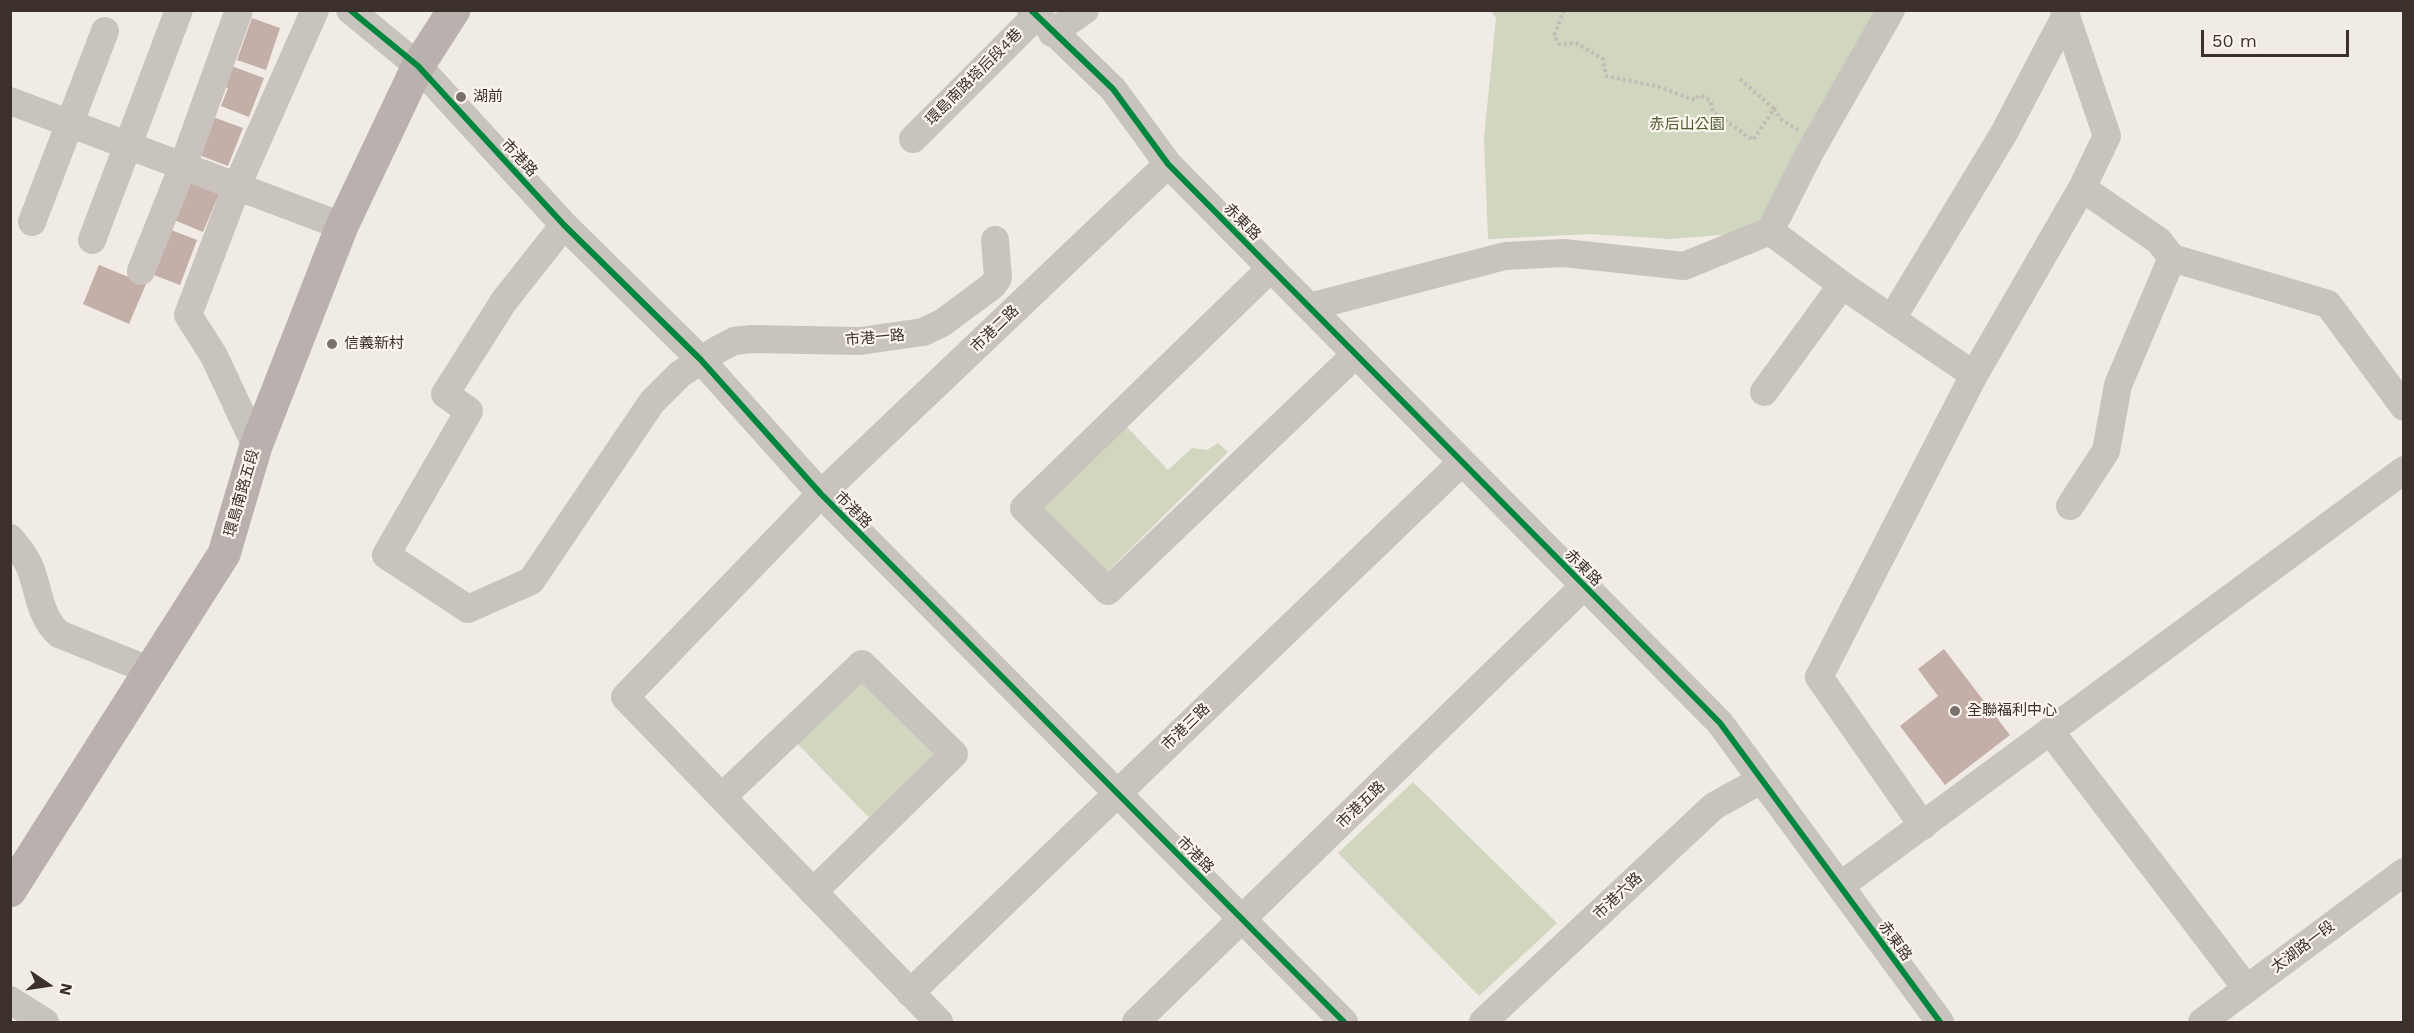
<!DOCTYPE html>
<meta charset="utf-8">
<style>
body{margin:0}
#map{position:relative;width:2414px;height:1033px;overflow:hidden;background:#f0ebe5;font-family:"Work Sans",sans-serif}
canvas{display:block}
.frame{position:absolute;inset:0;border:12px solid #3b302b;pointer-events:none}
.north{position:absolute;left:18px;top:955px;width:60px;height:60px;-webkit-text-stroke:4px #fbf5ee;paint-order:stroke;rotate:103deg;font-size:16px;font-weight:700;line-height:24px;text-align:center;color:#3b302b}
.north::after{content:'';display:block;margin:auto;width:21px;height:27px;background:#3b302b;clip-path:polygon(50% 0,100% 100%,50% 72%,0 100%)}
.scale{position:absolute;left:2201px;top:30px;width:148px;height:27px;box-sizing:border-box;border:3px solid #3b302b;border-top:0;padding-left:8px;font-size:18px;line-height:21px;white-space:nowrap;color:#3b302b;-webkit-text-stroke:4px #fbf5ee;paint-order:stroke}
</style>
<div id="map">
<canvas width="2414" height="1033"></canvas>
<div class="frame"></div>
<div class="north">N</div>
<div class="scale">50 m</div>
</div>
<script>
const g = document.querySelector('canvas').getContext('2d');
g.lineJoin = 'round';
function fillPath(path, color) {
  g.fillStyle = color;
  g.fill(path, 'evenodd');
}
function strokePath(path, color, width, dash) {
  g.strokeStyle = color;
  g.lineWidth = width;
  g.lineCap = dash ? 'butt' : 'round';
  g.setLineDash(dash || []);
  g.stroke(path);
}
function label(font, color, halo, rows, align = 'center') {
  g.font = font + ' "Work Sans","Noto Sans TC",sans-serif';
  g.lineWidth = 4.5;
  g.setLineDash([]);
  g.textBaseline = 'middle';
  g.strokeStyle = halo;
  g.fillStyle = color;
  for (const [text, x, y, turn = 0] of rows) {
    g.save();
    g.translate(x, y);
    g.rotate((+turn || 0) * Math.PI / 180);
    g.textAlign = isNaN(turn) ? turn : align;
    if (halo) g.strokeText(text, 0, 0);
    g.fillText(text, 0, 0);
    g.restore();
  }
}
const green = new Path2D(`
 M1491,11H1891L1770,231L1671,239L1590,234L1488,239L1484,138L1496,18Z
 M1125,425L1168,470L1192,448L1207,450L1218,443L1228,452L1106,573L1040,506Z
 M862,671L943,754L873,822L792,738Z
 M1413,782L1557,923L1479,996L1338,853Z`);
const building = new Path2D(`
 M252,18L280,28L266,70L237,60Z
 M226,64L264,78L249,117L221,106L228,88L218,84Z
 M213,117L243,128L228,166L199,155Z
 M189,182L219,194L203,232L174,220Z
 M171,230L197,240L180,285L154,275Z
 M99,265L146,284L129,324L83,304Z
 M1944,649L2010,735L1945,785L1900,726L1938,696L1918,669Z`);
const path = new Path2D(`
 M1564,10L1554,36L1559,44L1576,43L1603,59L1606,76L1656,86L1695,100L1700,95L1710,100L1713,112L1753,140L1774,109L1782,120L1798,130
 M1740,79L1774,109`);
const minor = new Path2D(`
 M350,10L418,66L564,225L701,360L821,494L1344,1022
 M1031,10L1113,89L1168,164L1720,723L1940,1022
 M1891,10L1810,152L1770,231L1842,285L1974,375
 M1052,33L1085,10
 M10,101L342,226
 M913,139L1036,16
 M2082,188L2159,241L2172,258L2328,304L2404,407
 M32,222L105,31
 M564,225L504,301L445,394L469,411L386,555L468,609L531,581L652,402L680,374L717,350L734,341L752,339L860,341L923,332L942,323L992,286L998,278L995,240
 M92,240L179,10
 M1271,268L1024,508L1108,591L1356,354
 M141,271L183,166L239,10
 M1309,307L1505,256L1564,253L1684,266L1770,231
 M1893,317L2004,133L2065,17
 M1764,392L1842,285
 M256,446L214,356L188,315L237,186L315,10
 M2070,506L2106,451L2118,385L2172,258
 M10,538C18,548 27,558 31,570C39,592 40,617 59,634L151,671
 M2050,731L2247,989
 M722,797L862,664L954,754L813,892
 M1923,826L1819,677L1974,375L2082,188L2107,136L2064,10
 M1840,886L2404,470
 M910,993L1462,462
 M10,1000L45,1022
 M939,1022L625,697L821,494L1168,164
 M1136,1022L1584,586
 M1483,1022L1714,806L1761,780
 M2202,1022L2404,872`);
const major = new Path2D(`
 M10,891L224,554L256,446L342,226L418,66L454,10`);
const cycleway = new Path2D(`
 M350,10L418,66L564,225L701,360L821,494L1344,1022
 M1031,10L1113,89L1168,164L1720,723L1940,1022`);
const markers = [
 [461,97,6,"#7a716c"],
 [332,344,6,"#7a716c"],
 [1955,711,6,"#7a716c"]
];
const streetNames = [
 ["環島南路塔后段4巷",974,77,-45],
 ["市港路",519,158,47],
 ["赤東路",1242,222,45],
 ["市港二路",995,329,-44],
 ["市港一路",875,338,-5],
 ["環島南路五段",242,493,-74],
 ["市港路",853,510,45],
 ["赤東路",1583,568,45],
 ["市港三路",1186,727,-44],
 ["市港五路",1361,805,-44],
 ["市港路",1195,855,45],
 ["市港六路",1618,896,-43],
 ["赤東路",1895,941,54],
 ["太湖路一段",2303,947,-37]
];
const poiNames = [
 ["湖前",473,97],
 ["信義新村",344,344],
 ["全聯福利中心",1967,711]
];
const parkNames = [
 ["赤后山公園",1687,125]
];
fillPath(green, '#d1d6bf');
fillPath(building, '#c3afa7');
strokePath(path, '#c2bbb6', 4, [3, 3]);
strokePath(minor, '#c9c3be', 28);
strokePath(major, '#b8b1ad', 33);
strokePath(cycleway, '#00873e', 6);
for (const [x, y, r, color] of markers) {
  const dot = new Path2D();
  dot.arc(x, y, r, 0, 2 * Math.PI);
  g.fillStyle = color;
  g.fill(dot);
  strokePath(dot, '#fbf5ee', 2);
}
label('15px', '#3b302b', '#fbf5ee', streetNames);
label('15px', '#3b302b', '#fbf5ee', poiNames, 'left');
label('15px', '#4a5a2e', '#fbf5ee', parkNames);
</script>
